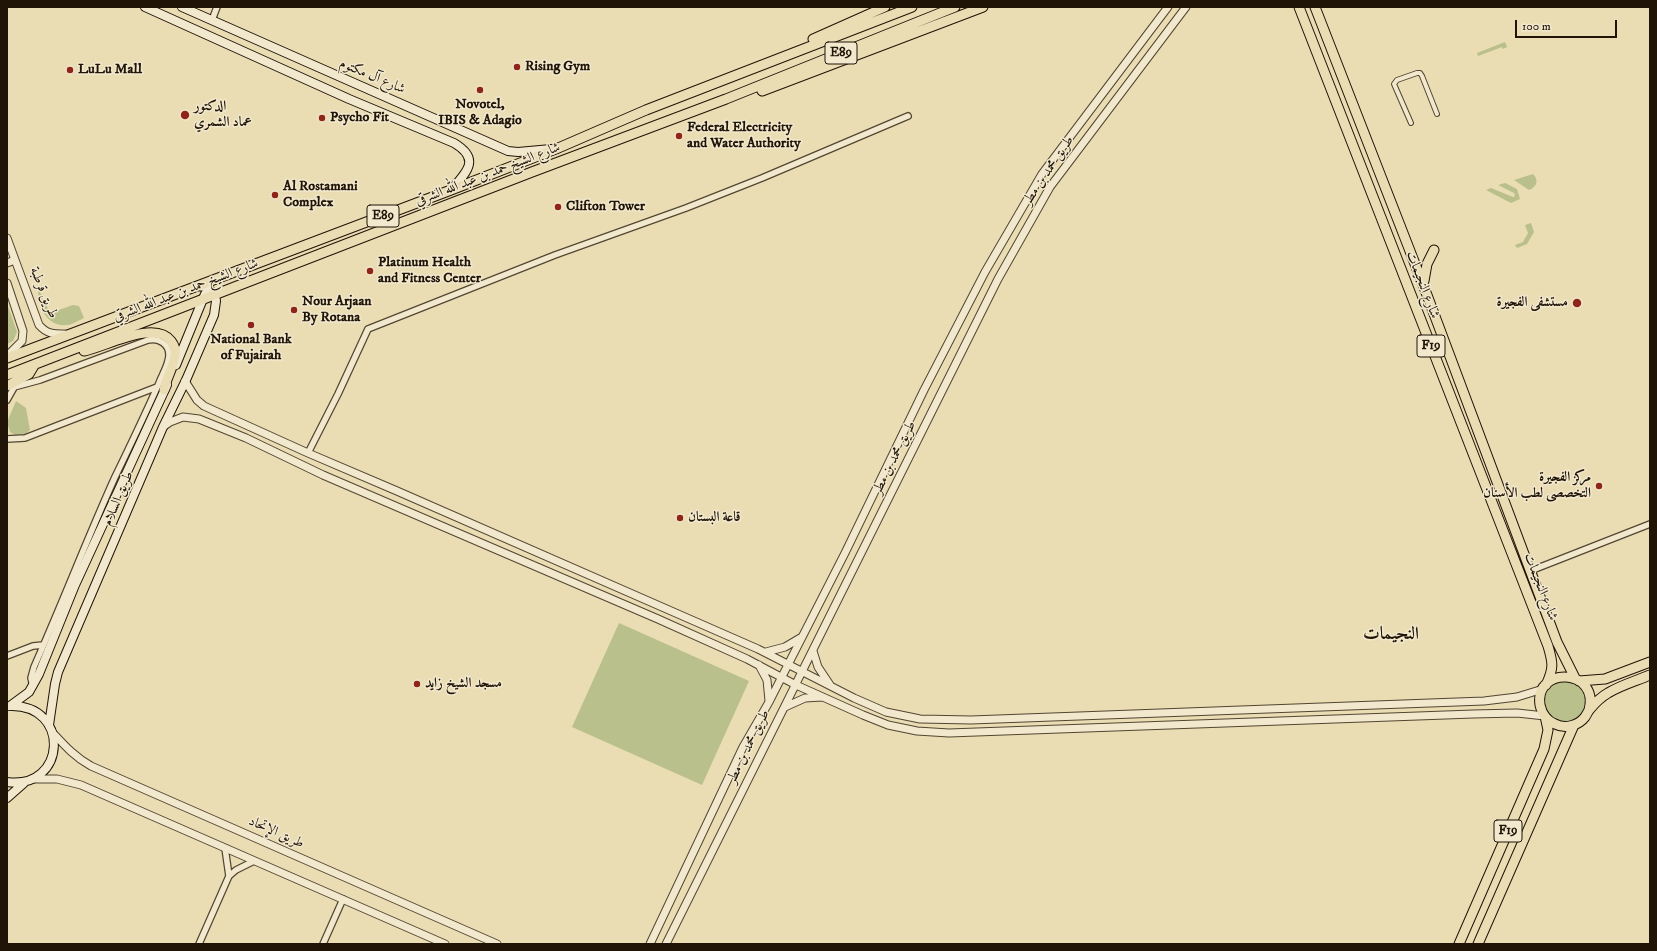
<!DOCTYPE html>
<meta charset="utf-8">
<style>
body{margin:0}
#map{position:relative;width:1657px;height:951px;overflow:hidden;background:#eadcb3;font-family:"IM FELL DW Pica",serif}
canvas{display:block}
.frame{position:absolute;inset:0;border:8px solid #1f1406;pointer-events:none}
.scale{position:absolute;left:1515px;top:20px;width:102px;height:18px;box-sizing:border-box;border:2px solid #1f1406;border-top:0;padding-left:5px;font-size:12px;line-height:14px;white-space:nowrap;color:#1f1406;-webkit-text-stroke:3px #f1e8ce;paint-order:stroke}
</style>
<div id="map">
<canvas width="1657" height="951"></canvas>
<div class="frame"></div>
<div class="scale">100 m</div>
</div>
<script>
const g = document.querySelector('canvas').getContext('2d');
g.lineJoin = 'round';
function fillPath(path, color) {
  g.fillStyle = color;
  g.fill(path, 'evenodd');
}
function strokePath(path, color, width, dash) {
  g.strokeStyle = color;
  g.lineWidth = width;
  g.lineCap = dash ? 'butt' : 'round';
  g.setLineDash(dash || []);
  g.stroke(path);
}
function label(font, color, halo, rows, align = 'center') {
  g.font = font + ' "IM FELL DW Pica",Amiri,serif';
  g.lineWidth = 3;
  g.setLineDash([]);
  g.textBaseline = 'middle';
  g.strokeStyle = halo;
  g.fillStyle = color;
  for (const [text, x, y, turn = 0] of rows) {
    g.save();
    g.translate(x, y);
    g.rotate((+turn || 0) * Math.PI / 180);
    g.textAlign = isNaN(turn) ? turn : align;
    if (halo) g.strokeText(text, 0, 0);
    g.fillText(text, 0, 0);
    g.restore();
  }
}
const green = new Path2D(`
 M1505,42L1507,47L1503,49L1502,47L1478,56L1477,53Z
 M1533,174C1539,180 1537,187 1529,190L1514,180Z
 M1505,183L1517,189L1520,199L1511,203L1486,190L1491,188L1513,197L1515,196L1514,193L1498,185Z
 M1531,223L1534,232L1527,244L1517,248L1515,245L1523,242L1528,233L1525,225Z
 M38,288L50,313L73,305L79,306L84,318C79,320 72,325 67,325C46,327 38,306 38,288Z
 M7,303L17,332L13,341L7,344Z
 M16,401L26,408L30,430L26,434L15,435L10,432L7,422Z
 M619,623L749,681L702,785L572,727Z
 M1544 702a21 21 0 1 1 42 0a21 21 0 1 1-42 0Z`);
const pedestrian = new Path2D(`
 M1411,123L1394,84L1397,80L1417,73H1420L1422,76L1437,114`);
const minor = new Path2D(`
 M212,20L217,7
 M14,387L40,380L148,340C158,338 169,343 169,355C169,364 162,375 159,383C145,415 130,446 115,477C87,539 62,604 34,667L31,678L33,686
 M7,400L16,384
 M7,439L25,438L157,387
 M308,453L338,394L368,329L555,255L686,208L762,178L908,116
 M1530,571L1650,524
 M7,656L33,646L43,645
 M225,848L229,876
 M199,944L229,876L236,870L254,861
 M323,944L343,899`);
const tertiary = new Path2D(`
 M7,238L39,325C47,334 53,334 65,334
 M7,263L15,260
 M7,283L23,331L22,341L7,356
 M185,381L197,400L204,406L308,453L397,491L758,649L854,698L886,712L920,719L971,720L1484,701L1517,697L1543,689
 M163,427L170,422L183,417L199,419L246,438L323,475L658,619L747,659L796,685L863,715L888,725L917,731L949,733L1473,714L1517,713L1545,716
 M813,651L818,667L830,685
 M766,652L785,647L802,637
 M759,665L767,680L769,701
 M785,707L805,698L822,697
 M53,733C65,746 75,757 91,766L497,944
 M34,779H57L81,785L445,944
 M650,944L743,747L769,702L845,553L924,390L985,272L1042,174L1168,7
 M666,944L998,279L1050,187L1186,7`);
const secondary = new Path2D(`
 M145,7L349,99L454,143C481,159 467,172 451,190
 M182,7L508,151L518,152L551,149
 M176,365L205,294
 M10,706L29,692L39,674L75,585L167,385
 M49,725L55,684L58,672L163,427L186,380L214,315L216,301L215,295L207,287L197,286
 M7,782C67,790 71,704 10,706
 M7,798L24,783`);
const primary = new Path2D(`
 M1299,7L1548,646C1553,663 1554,668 1546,685
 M1315,7L1424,287L1557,642L1575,678
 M1424,281L1427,264L1434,250
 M1579,681L1605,679L1650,662
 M1589,710C1600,668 1534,666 1540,705C1542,714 1547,721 1555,724C1565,729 1578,726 1585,717C1587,714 1588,711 1590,709C1595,703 1601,697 1608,693C1621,685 1636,681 1650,675
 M1459,944L1544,749L1548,730L1545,716
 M1478,944L1574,725`);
const trunk = new Path2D(`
 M813,39L885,7
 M762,91L983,7
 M84,351C105,347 155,319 171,341C174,345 176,350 175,355C174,367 166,378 164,390
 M7,358L451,190L556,149L646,110L912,7
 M7,375L532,172L726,99L955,7
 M7,386L29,374L35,364`);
const markers = [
 [517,67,4,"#8f2418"],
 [70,70,4,"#8f2418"],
 [480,90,4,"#8f2418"],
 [185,115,5,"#8f2418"],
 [322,118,4,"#8f2418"],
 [679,136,4,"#8f2418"],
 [275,195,4,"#8f2418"],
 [558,207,4,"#8f2418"],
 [370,271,4,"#8f2418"],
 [1577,303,5,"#8f2418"],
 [294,310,4,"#8f2418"],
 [251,325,4,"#8f2418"],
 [1599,486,4,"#8f2418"],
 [680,518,4,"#8f2418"],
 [417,684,4,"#8f2418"]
];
const shields = [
 [841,53,32],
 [383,216,32],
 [1431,346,28],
 [1508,831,28]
];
const shieldNames = [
 ["E89",841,53],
 ["E89",383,216],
 ["F19",1431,346],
 ["F19",1508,831]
];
const poiNames = [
 ["Rising Gym",525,67],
 ["LuLu Mall",78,70],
 ["Novotel,",480,105,"center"],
 ["IBIS & Adagio",480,121,"center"],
 ["الدكتور",194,107],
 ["عماد الشمري",194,123],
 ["Psycho Fit",330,118],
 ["Federal Electricity",687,128],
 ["and Water Authority",687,144],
 ["Al Rostamani",283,187],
 ["Complex",283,203],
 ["Clifton Tower",566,207],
 ["Platinum Health",378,263],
 ["and Fitness Center",378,279],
 ["Nour Arjaan",302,302],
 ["By Rotana",302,318],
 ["مستشفى الفجيرة",1568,303,"right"],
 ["National Bank",251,340,"center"],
 ["of Fujairah",251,356,"center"],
 ["مركز الفجيرة",1591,478,"right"],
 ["التخصصى لطب الأسنان",1591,494,"right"],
 ["قاعة البستان",688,518],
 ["مسجد الشيخ زايد",425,684]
];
const streetNames = [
 ["شارع آل مكتوم",372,77,23],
 ["طريق محمد بن مطر",1049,171,-56],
 ["شارع الشيخ حمد بن عبد الله الشرقي",488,175,-21],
 ["شارع النجيمات",1422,285,69],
 ["شارع الشيخ حمد بن عبد الله الشرقي",186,291,-21],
 ["طريق قرطبة",43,293,68],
 ["طريق محمد بن مطر",895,458,-63],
 ["طريق السلام",119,499,-67],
 ["شارع النجيمات",1540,587,69],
 ["طريق محمد بن مطر",749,747,-64],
 ["طريق اﻹتحاد",276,833,24]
];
const districtNames = [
 ["النجيمات",1391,635]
];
fillPath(green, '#b9c08b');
strokePath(pedestrian, '#524631', 6);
strokePath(minor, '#524631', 8);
strokePath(tertiary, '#524631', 9);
strokePath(secondary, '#1f1406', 10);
strokePath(primary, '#1f1406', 11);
strokePath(trunk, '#1f1406', 11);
strokePath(pedestrian, '#f1e8ce', 4);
strokePath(minor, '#f1e8ce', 5.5);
strokePath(tertiary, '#f1e8ce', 7);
strokePath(secondary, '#f1e8ce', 8);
strokePath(primary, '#eadcb3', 9);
strokePath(trunk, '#eadcb3', 9);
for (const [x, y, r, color] of markers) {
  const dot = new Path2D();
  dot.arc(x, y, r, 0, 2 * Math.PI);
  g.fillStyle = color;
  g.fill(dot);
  strokePath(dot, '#f1e8ce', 1.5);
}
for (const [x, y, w] of shields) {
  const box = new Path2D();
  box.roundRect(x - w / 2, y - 11, w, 22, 3);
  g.fillStyle = '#f1e8ce';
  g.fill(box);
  strokePath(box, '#1f1406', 1);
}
label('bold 13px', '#1f1406', null, shieldNames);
label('bold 14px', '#1f1406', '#f1e8ce', poiNames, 'left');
label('14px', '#1f1406', '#f1e8ce', streetNames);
label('bold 18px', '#1f1406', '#f1e8ce', districtNames);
</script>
